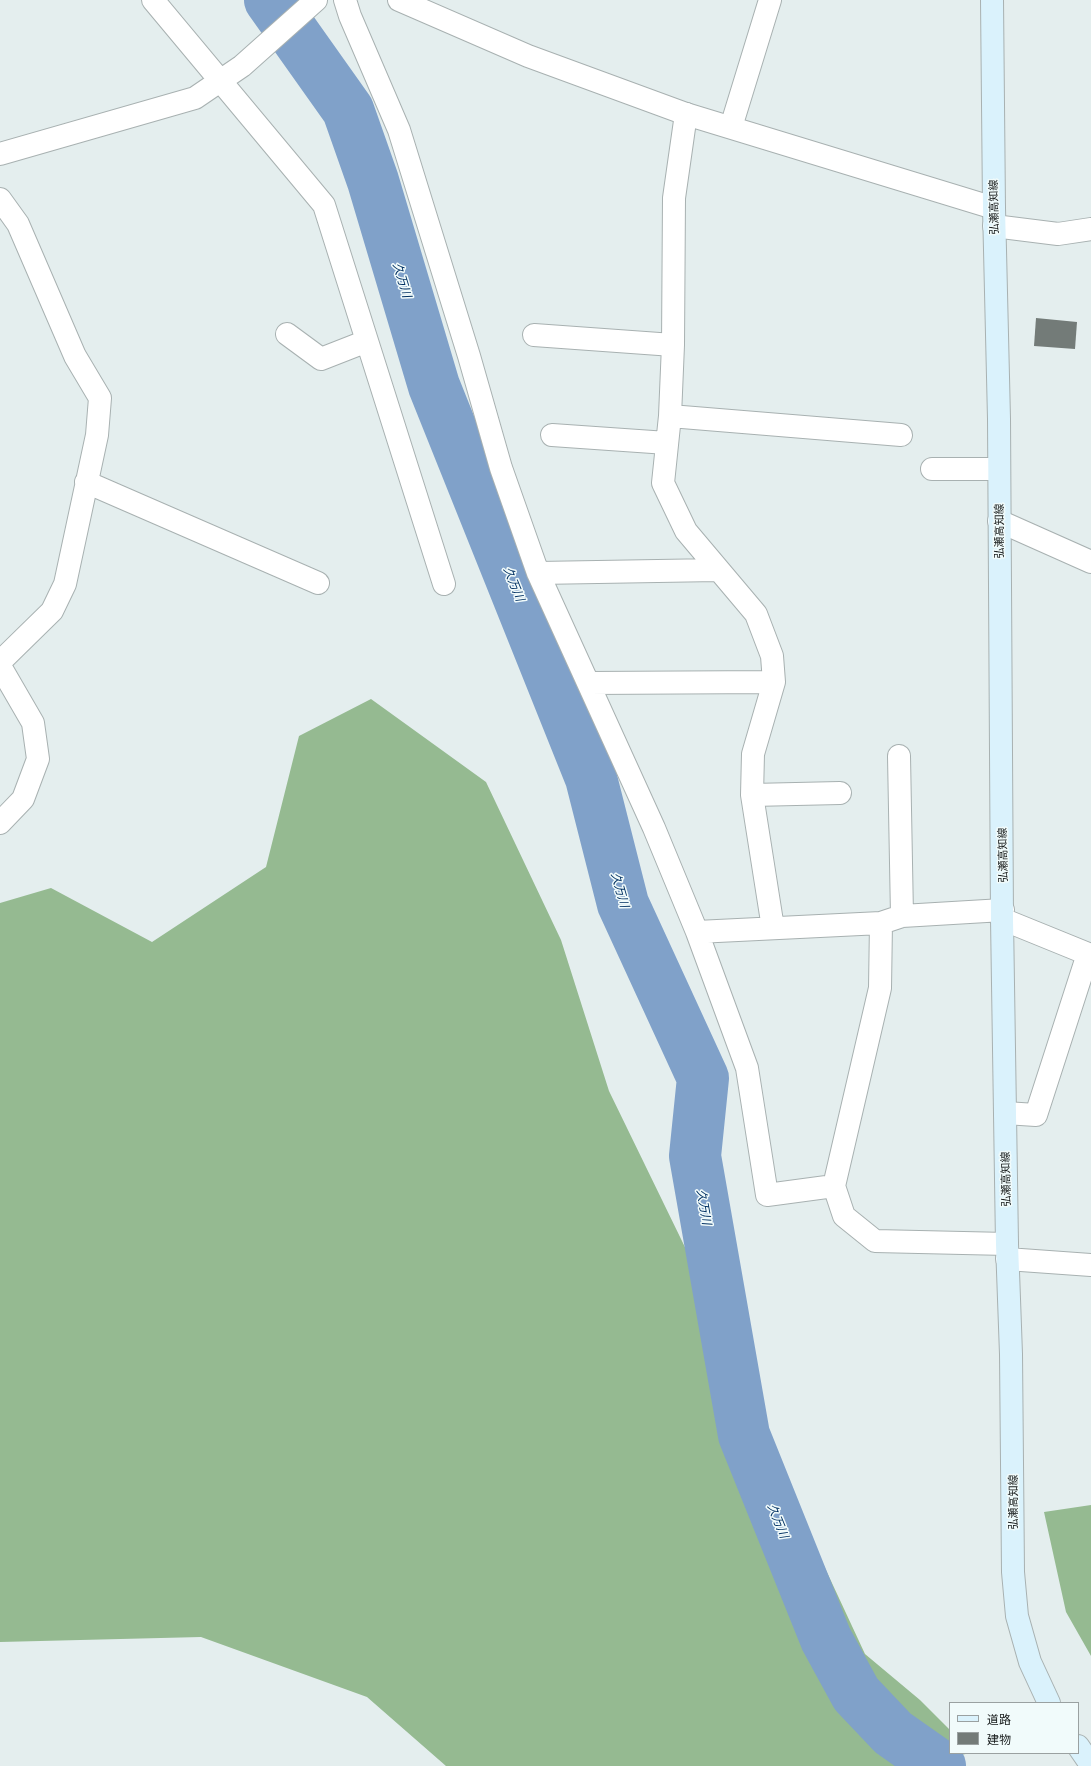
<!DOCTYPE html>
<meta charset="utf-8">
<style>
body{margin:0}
#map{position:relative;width:1091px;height:1766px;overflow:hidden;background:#e4eeee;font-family:Ubuntu,"Noto Sans JP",sans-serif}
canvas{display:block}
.legend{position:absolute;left:949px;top:1702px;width:130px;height:52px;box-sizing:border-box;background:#f1fbfb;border:1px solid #9aa1a1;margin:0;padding:5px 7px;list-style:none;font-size:12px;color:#171b1b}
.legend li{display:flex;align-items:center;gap:8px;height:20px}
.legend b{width:20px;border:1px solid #9aa1a1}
</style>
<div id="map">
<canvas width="1091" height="1766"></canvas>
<ul class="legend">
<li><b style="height:5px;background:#daf2fc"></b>道路</li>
<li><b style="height:11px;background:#737b78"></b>建物</li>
</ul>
</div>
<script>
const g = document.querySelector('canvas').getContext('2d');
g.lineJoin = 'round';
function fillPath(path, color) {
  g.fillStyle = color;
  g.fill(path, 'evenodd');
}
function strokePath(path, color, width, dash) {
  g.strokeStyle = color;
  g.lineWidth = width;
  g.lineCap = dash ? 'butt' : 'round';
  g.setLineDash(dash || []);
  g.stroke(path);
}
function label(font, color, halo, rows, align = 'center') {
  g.font = font + ' Ubuntu,"Noto Sans JP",sans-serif';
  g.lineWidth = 3;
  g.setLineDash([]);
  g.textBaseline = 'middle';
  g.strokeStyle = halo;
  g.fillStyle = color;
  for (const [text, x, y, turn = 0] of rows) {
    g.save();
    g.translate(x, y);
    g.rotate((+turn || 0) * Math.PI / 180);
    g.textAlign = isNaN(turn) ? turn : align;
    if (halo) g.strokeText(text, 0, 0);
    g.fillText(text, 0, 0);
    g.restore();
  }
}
const forest = new Path2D(`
 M371,699L486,782L561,940L609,1091L735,1350L767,1453L818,1553L865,1654L920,1700L950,1730V1753H970L911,1766H446L367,1697L201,1637L0,1642V903L51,888L152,942L266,867L299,736Z
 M1091,1505V1656L1066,1612L1044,1512Z`);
const river = new Path2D(`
 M270,0L348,110L373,181L434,386L591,778L623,904L703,1078L695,1156L744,1435L826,1639L856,1694L893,1733L940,1766`);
const building = new Path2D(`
 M1036,318L1077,322L1075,349L1034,346Z`);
const minor = new Path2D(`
 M153,0L324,205L444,584
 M345,0L350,16L399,130L469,356L501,468L538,573L654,828L697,932L747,1068L767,1195L834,1186
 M686,114L674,198L673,345L670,416L663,483L686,531L756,614L772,656L774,682L753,754L752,795L773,928
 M731,127L770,0
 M0,154L195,98L242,66L316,0
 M0,199L18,224L75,356L100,398L97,435L65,584L52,611L0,662
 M994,226L1058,234L1091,229
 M287,334L321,359L367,341
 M534,335L673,345
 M670,416L901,435
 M552,435L667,443
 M932,469H999
 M86,482L318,583
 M999,521L1091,562
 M538,573L717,570
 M0,666L33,723L38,759L23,799L0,823
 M588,683L774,682
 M899,756L902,916
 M752,795L840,793
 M1002,919L1088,954L1036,1115L1005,1113
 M881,923L880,988L834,1186L844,1216L875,1241L1007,1244
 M697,932L881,923L902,916L1003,910
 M1007,1259L1091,1265`);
const tertiary = new Path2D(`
 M399,0L528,56L686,114L994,208`);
const secondary = new Path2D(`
 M992,0L994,208L999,419L1002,919L1007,1244L1011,1354L1013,1572L1017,1616L1030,1662L1049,1703
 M1078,1746L1091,1765`);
const streetNames = [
 ["弘瀬高知線",994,207,-91],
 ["弘瀬高知線",999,531,-90],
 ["弘瀬高知線",1003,855,-91],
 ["弘瀬高知線",1006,1179,-91],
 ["弘瀬高知線",1013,1502,-90]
];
const waterNames = [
 ["久万川",402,280,73],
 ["久万川",514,584,68],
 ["久万川",620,890,74],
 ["久万川",704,1207,80],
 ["久万川",778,1521,68]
];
fillPath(forest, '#95ba91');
strokePath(river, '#80a1c9', 52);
fillPath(building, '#737b78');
strokePath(minor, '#a8b1b1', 24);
strokePath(tertiary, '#a8b1b1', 24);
strokePath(secondary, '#a8b1b1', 24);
strokePath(minor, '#fff', 22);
strokePath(tertiary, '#fff', 22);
strokePath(secondary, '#daf2fc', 22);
label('11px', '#171b1b', '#f1fbfb', streetNames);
label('italic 12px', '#003062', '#f1fbfb', waterNames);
</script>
